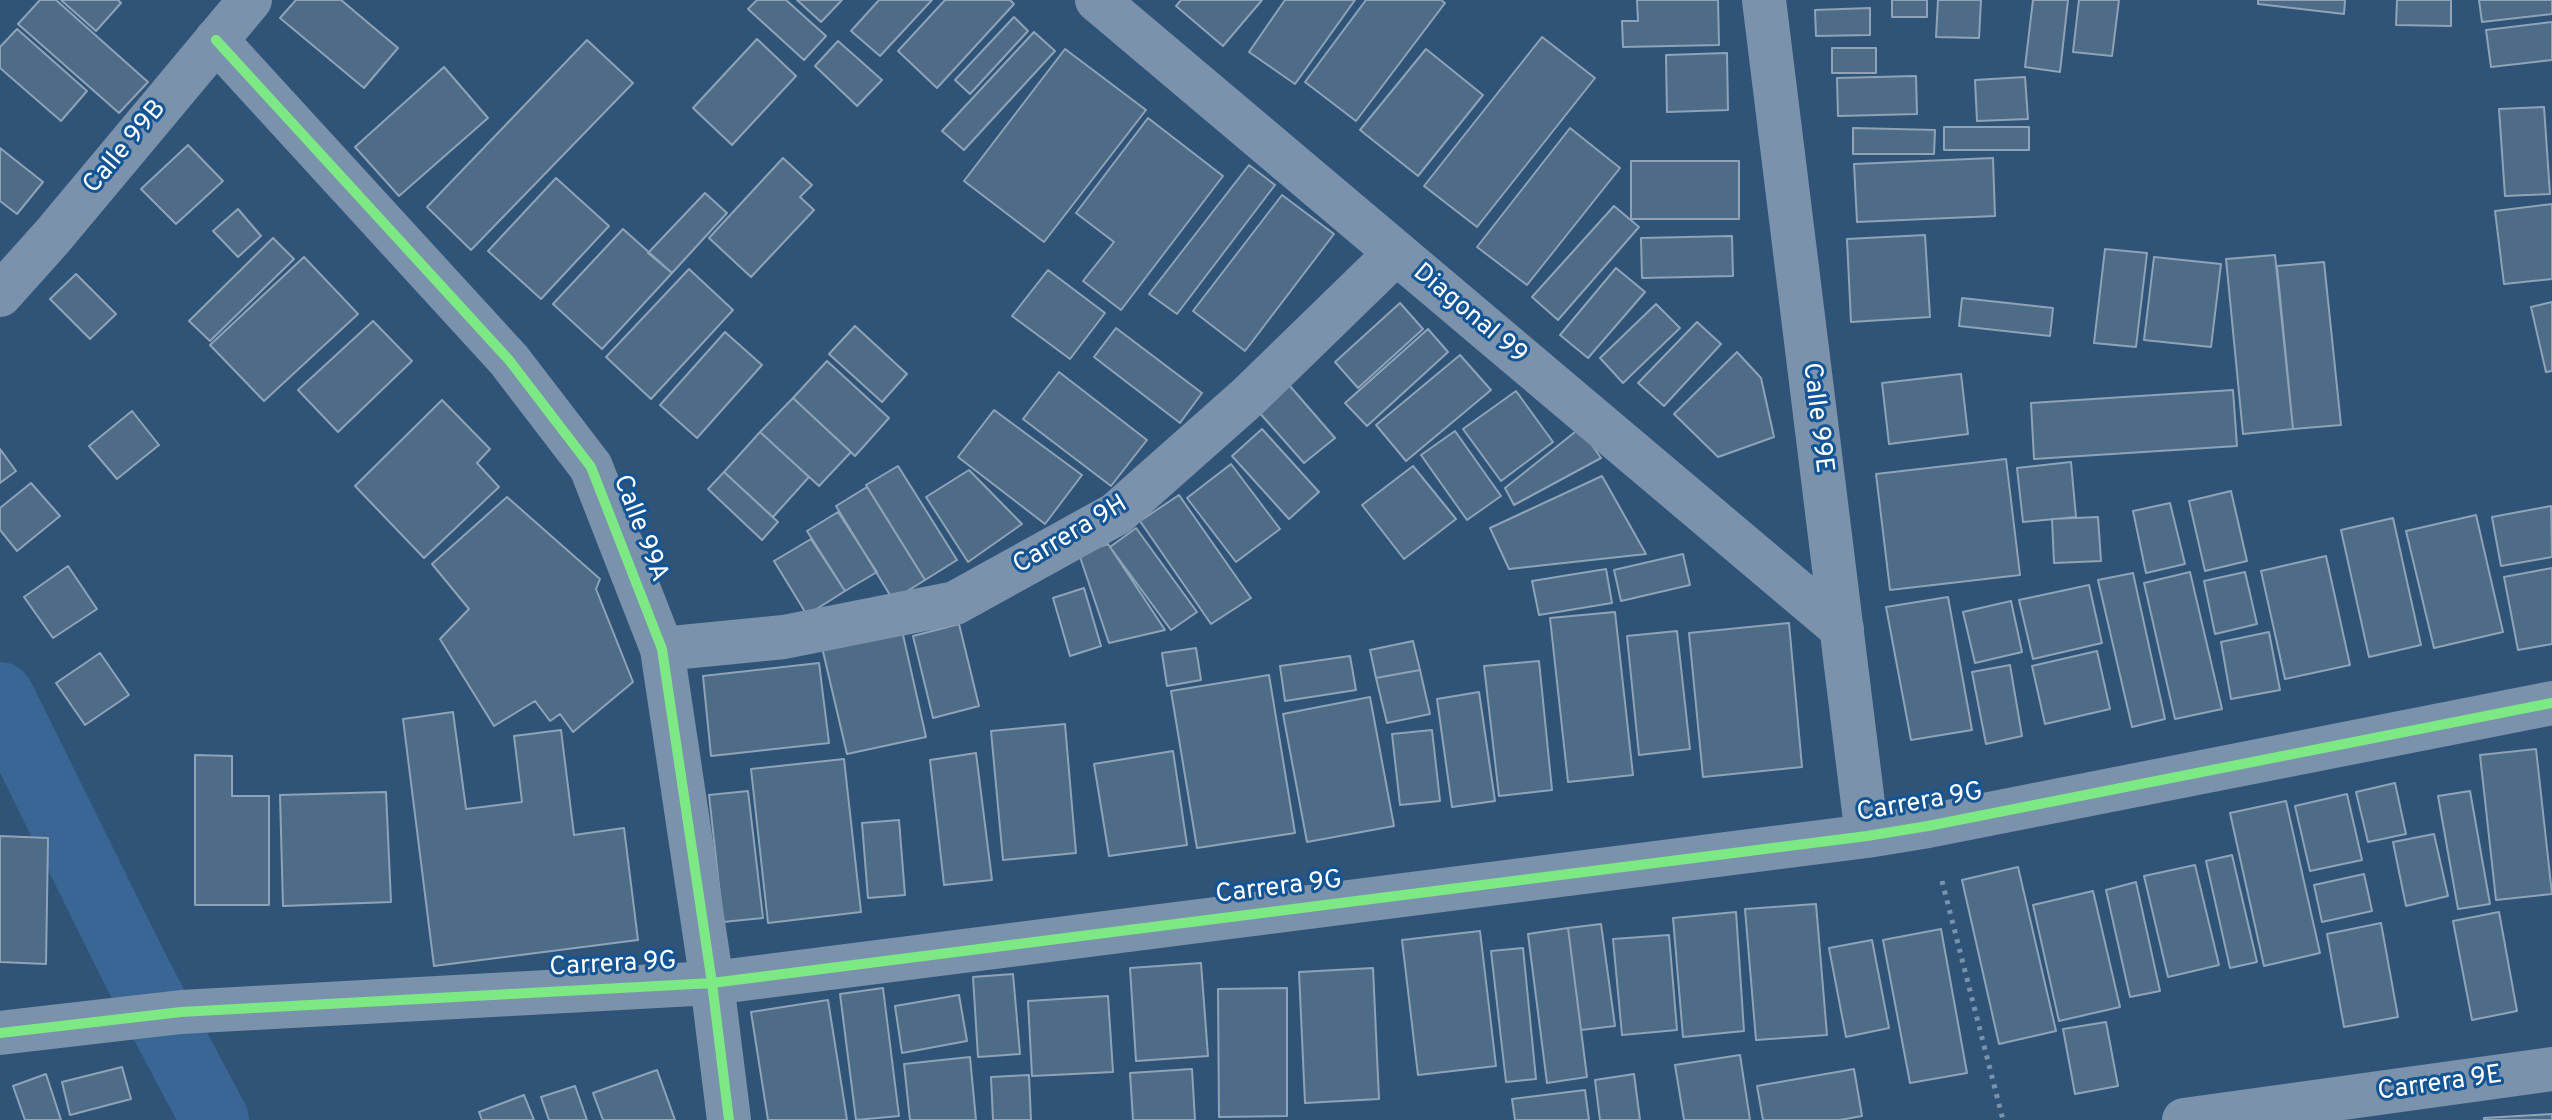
<!DOCTYPE html>
<style>
body{margin:0}
canvas{display:block;background:#305478}
</style>
<canvas width="2552" height="1120"></canvas>
<script>
const g = document.querySelector('canvas').getContext('2d');
g.lineJoin = 'round';
function strokePath(path, color, width, dash) {
  g.strokeStyle = color;
  g.lineWidth = width;
  g.lineCap = dash ? 'butt' : 'round';
  g.setLineDash(dash || []);
  g.stroke(path);
}
function fillPath(path, color) {
  g.fillStyle = color;
  g.fill(path, 'evenodd');
}
function label(font, color, halo, rows, align = 'center') {
  g.font = font + ' Overpass,sans-serif';
  g.lineWidth = 6;
  g.setLineDash([]);
  g.textBaseline = 'middle';
  g.strokeStyle = halo;
  g.fillStyle = color;
  for (const [text, x, y, turn = 0] of rows) {
    g.save();
    g.translate(x, y);
    g.rotate((+turn || 0) * Math.PI / 180);
    g.textAlign = isNaN(turn) ? turn : align;
    if (halo) g.strokeText(text, 0, 0);
    g.fillText(text, 0, 0);
    g.restore();
  }
}
const canal = new Path2D(`
 M0,696L137,973L215,1120`);
const building = new Path2D(`
 M40,0H56L148,82L119,113L18,24Z
 M61,0H118L121,3L96,31Z
 M296,0H341L398,48L364,88L280,18Z
 M757,0H786L826,36L804,60L748,9Z
 M797,0H842L821,22Z
 M879,0H932L880,56L851,31Z
 M945,0H1010L1014,4L937,88L898,51Z
 M1181,0H1262L1223,46L1176,6Z
 M1285,0H1355L1295,84L1249,52Z
 M1366,0H1441L1445,3L1356,121L1305,82Z
 M1637,0H1718L1719,45L1623,47L1622,21H1638Z
 M1892,0H1927V17H1892Z
 M1938,0H1981L1979,38L1936,37Z
 M2033,0H2068L2060,72L2025,67Z
 M2079,0H2119L2112,56L2073,52Z
 M2258,0H2345L2344,14L2258,4Z
 M2397,0H2451V26L2396,25Z
 M2479,0H2552V14L2482,22Z
 M1870,8V35L1816,36L1815,10Z
 M1014,17L1028,31L970,94L955,80Z
 M2552,22V60L2491,67L2486,30Z
 M17,29L87,91L61,121L0,68V47Z
 M1034,32L1055,51L964,150L942,131Z
 M1542,37L1595,78L1477,227L1424,186Z
 M757,39L796,76L732,145L693,108Z
 M587,40L633,83L471,250L427,207Z
 M838,41L882,80L857,106L815,66Z
 M1832,48H1876V73H1832Z
 M1065,49L1146,110L1044,242L964,181Z
 M1426,49L1483,95L1418,176L1360,130Z
 M1727,53L1728,110L1667,112L1666,55Z
 M444,67L488,118L399,196L355,147Z
 M1916,76L1917,114L1838,116L1837,78Z
 M2025,77L2028,119L1977,121L1975,80Z
 M2544,107L2550,194L2505,196L2499,109Z
 M1148,118L1223,176L1121,310L1083,281L1114,242L1076,213Z
 M1944,127H2029V150H1944Z
 M1570,128L1620,168L1527,285L1477,247Z
 M1853,128L1935,130L1934,154H1853Z
 M188,145L223,181L176,224L141,189Z
 M0,148L43,182L17,214L0,201Z
 M783,158L812,185L800,197L814,210L751,277L709,238Z
 M1993,158L1995,216L1857,222L1854,164Z
 M1631,161H1739V219H1631Z
 M1249,165L1275,185L1177,314L1149,294Z
 M556,178L609,226L541,299L488,251Z
 M705,193L727,213L672,273L648,253Z
 M1282,195L1334,234L1245,351L1193,311Z
 M2552,204V279L2504,284L2495,211Z
 M1614,206L1639,227L1558,320L1532,297Z
 M238,209L261,236L238,257L213,231Z
 M623,229L672,273L602,349L553,304Z
 M1925,235L1930,317L1851,322L1847,239Z
 M1732,236L1733,276L1642,278L1641,238Z
 M273,238L294,259L210,341L189,321Z
 M2105,249L2147,253L2136,347L2094,343Z
 M2275,255L2293,429L2243,434L2226,259Z
 M304,257L358,314L264,401L210,345Z
 M2154,257L2221,264L2211,347L2144,340Z
 M2324,262L2341,425L2293,429L2277,266Z
 M1616,268L1645,292L1588,358L1560,335Z
 M689,269L733,310L651,399L606,357Z
 M1048,270L1105,313L1070,359L1012,316Z
 M76,274L116,314L90,339L50,299Z
 M1962,298L2053,308L2050,336L1959,326Z
 M2552,302V371L2546,372L2531,307Z
 M1400,303L1423,329L1358,388L1335,362Z
 M1656,304L1680,328L1623,383L1600,358Z
 M373,321L412,361L338,432L298,390Z
 M1697,322L1721,344L1664,406L1638,383Z
 M855,326L907,374L882,402L829,354Z
 M1116,328L1202,393L1180,423L1094,357Z
 M1428,329L1448,352L1367,426L1345,403Z
 M725,332L762,365L697,438L660,405Z
 M1737,352L1761,378L1774,437L1718,457L1674,414Z
 M1460,355L1491,390L1406,461L1376,425Z
 M827,361L889,418L855,456L793,398Z
 M1059,372L1147,440L1111,486L1023,419Z
 M1961,374L1968,434L1889,444L1882,383Z
 M1289,385L1335,438L1304,463L1258,411Z
 M2233,390L2237,446L2034,459L2031,403Z
 M1516,391L1553,442L1501,481L1463,429Z
 M793,398L851,452L819,486L760,432Z
 M442,400L490,449L477,463L499,487L424,558L355,486Z
 M994,410L1082,475L1045,524L958,457Z
 M132,411L159,445L117,479L89,446Z
 M1580,428L1601,458L1514,505L1505,488Z
 M1262,429L1319,492L1289,519L1232,456Z
 M1455,431L1501,496L1467,520L1421,455Z
 M760,432L809,477L773,517L724,472Z
 M0,449L16,471L0,483Z
 M2006,459L2020,575L1890,590L1876,474Z
 M2071,462L2076,517L2023,522L2017,468Z
 M1231,464L1280,529L1236,562L1187,498Z
 M898,466L957,560L925,580L866,485Z
 M1413,466L1456,519L1404,559L1362,505Z
 M969,470L1022,524L968,562L926,497Z
 M724,472L778,522L762,540L708,489Z
 M1602,476L1646,554L1509,569L1490,528Z
 M31,483L60,516L17,551L0,530V508Z
 M867,487L925,580L893,600L836,506Z
 M2231,491L2247,561L2205,571L2189,501Z
 M1179,495L1251,598L1211,624L1140,521Z
 M507,497L600,579L596,589L633,682L573,732L560,714L550,721L535,701L494,726L440,639L469,609L432,564Z
 M2170,503L2185,564L2146,573L2133,511Z
 M2551,506L2552,557L2501,566L2492,517Z
 M838,512L877,572L845,591L807,531Z
 M2476,515L2503,632L2434,648L2406,531Z
 M2098,517L2101,561L2054,563L2052,519Z
 M2393,518L2421,645L2369,657L2341,530Z
 M1136,528L1197,612L1171,630L1110,547Z
 M811,539L845,591L807,615L774,561Z
 M1108,544L1165,630L1109,643L1079,554Z
 M1683,554L1690,585L1621,601L1614,570Z
 M2326,556L2350,665L2285,679L2261,571Z
 M68,566L97,609L53,638L24,597Z
 M2552,568V644L2518,650L2504,577Z
 M1606,569L1612,603L1539,615L1532,581Z
 M2190,572L2222,709L2175,719L2144,583Z
 M2245,572L2257,624L2215,634L2204,581Z
 M2133,573L2165,719L2132,727L2098,580Z
 M2089,585L2102,643L2033,659L2019,600Z
 M1084,588L1101,646L1070,656L1053,598Z
 M1948,597L1972,730L1911,740L1886,607Z
 M2011,601L2022,652L1975,663L1963,612Z
 M1615,612L1633,775L1568,782L1550,618Z
 M1789,623L1802,767L1703,777L1689,633Z
 M959,624L979,706L933,718L913,636Z
 M901,626L926,737L847,754L821,643Z
 M1677,631L1690,749L1639,755L1627,636Z
 M2269,632L2280,690L2231,699L2221,642Z
 M1413,641L1420,670L1376,678L1370,650Z
 M1196,648L1201,680L1167,686L1162,653Z
 M2097,651L2110,709L2045,724L2032,666Z
 M100,653L129,695L85,725L56,683Z
 M1350,656L1356,690L1285,701L1280,666Z
 M1539,661L1552,790L1499,796L1484,666Z
 M819,663L829,743L711,756L703,676Z
 M2010,665L2022,736L1986,744L1972,672Z
 M1420,670L1430,714L1387,723L1376,678Z
 M1269,675L1295,833L1197,848L1171,691Z
 M1479,692L1495,801L1452,807L1437,699Z
 M1370,697L1394,826L1307,842L1283,714Z
 M453,712L466,809L522,802L514,736L561,730L574,835L624,828L638,940L434,966L403,719Z
 M1065,724L1076,853L1003,860L991,731Z
 M1432,730L1440,801L1400,805L1392,734Z
 M2536,749L2552,894L2496,900L2480,755Z
 M1173,751L1187,845L1109,856L1094,764Z
 M976,753L992,880L944,885L930,760Z
 M195,755L232,756V796H269V905H195Z
 M844,759L861,912L768,923L751,769Z
 M2395,783L2406,834L2368,842L2356,792Z
 M748,791L763,918L723,922L709,795Z
 M2470,791L2490,904L2458,909L2438,796Z
 M386,792L391,902L283,906L280,795Z
 M2347,794L2362,860L2310,871L2295,806Z
 M2286,801L2320,953L2264,966L2230,813Z
 M899,820L905,895L868,898L862,823Z
 M2434,834L2448,896L2406,906L2393,842Z
 M0,836L48,838L46,964L0,962Z
 M2232,855L2257,962L2230,968L2206,861Z
 M2195,865L2219,965L2168,977L2144,876Z
 M2018,867L2056,1031L1999,1044L1962,880Z
 M2364,874L2372,911L2322,922L2314,885Z
 M2136,882L2160,991L2130,997L2106,890Z
 M2093,891L2120,1007L2059,1021L2033,905Z
 M1816,904L1827,1035L1756,1040L1745,909Z
 M1736,912L1744,1031L1683,1037L1673,918Z
 M2499,912L2517,1011L2472,1020L2453,921Z
 M2381,923L2398,1017L2344,1027L2327,934Z
 M1601,924L1615,1026L1581,1030L1568,928Z
 M1568,928L1587,1077L1547,1083L1528,934Z
 M1941,929L1967,1073L1910,1083L1883,940Z
 M1480,931L1496,1066L1418,1075L1402,940Z
 M1669,935L1677,1030L1622,1035L1613,939Z
 M1872,940L1889,1028L1846,1037L1829,948Z
 M1523,948L1536,1079L1506,1082L1491,951Z
 M1201,963L1208,1056L1136,1061L1130,968Z
 M1373,968L1379,1099L1305,1103L1299,972Z
 M1013,974L1020,1054L978,1057L973,977Z
 M883,988L899,1116L856,1120L840,994Z
 M1287,988V1116L1219,1117L1218,989Z
 M959,995L967,1041L902,1053L895,1006Z
 M1108,996L1113,1072L1032,1076L1028,1001Z
 M828,1000L847,1120H768L751,1012Z
 M2106,1022L2118,1086L2075,1094L2063,1029Z
 M1740,1055L1750,1120H1684L1675,1065Z
 M970,1057L976,1120H910L904,1064Z
 M122,1067L131,1099L70,1115L62,1082Z
 M1192,1069L1195,1120H1133L1130,1073Z
 M1854,1069L1862,1116L1840,1120H1763L1757,1086Z
 M657,1070L675,1120H603L593,1093Z
 M46,1074L61,1120H25L13,1086Z
 M1634,1074L1640,1120H1600L1595,1080Z
 M1029,1075L1031,1120H993L991,1077Z
 M575,1086L587,1120H549L541,1097Z
 M1585,1090L1589,1120H1515L1512,1099Z
 M524,1095L534,1120H482L479,1112Z
 M2552,1114V1120H2484V1118Z`);
const path = new Path2D(`
 M1942,881L2003,1120`);
const minor = new Path2D(`
 M1097,0L1842,629
 M1764,0L1867,836
 M216,40L509,360L591,467L662,649L712,983L729,1120
 M0,295L52,237L250,0
 M662,649L784,637L955,603L1116,514L1248,397L1395,254
 M0,1033L181,1012L712,983L1867,836L1928,826L2552,703
 M2184,1120L2552,1069`);
const cycleway = new Path2D(`
 M216,40L509,360L591,467L662,649L712,983L729,1120
 M0,1033L181,1012L712,983L1867,836L1928,826L2552,703`);
const streetNames = [
 ["Calle 99B",126,148,-50],
 ["Diagonal 99",1469,315,40],
 ["Calle 99E",1816,418,83],
 ["Calle 99A",639,529,69],
 ["Carrera 9H",1071,536,-31],
 ["Carrera 9G",1920,804,-10],
 ["Carrera 9G",1279,889,-7],
 ["Carrera 9G",613,966,-3],
 ["Carrera 9E",2440,1085,-8]
];
strokePath(canal, '#396694', 68);
fillPath(building, '#4e6b87');
strokePath(building, '#8ea3b8', 2);
strokePath(path, '#7a92ab', 5, [4, 6]);
strokePath(minor, '#7a92ab', 44);
strokePath(cycleway, '#7ce984', 10);
label('26px', '#fff', '#135495', streetNames);
</script>
